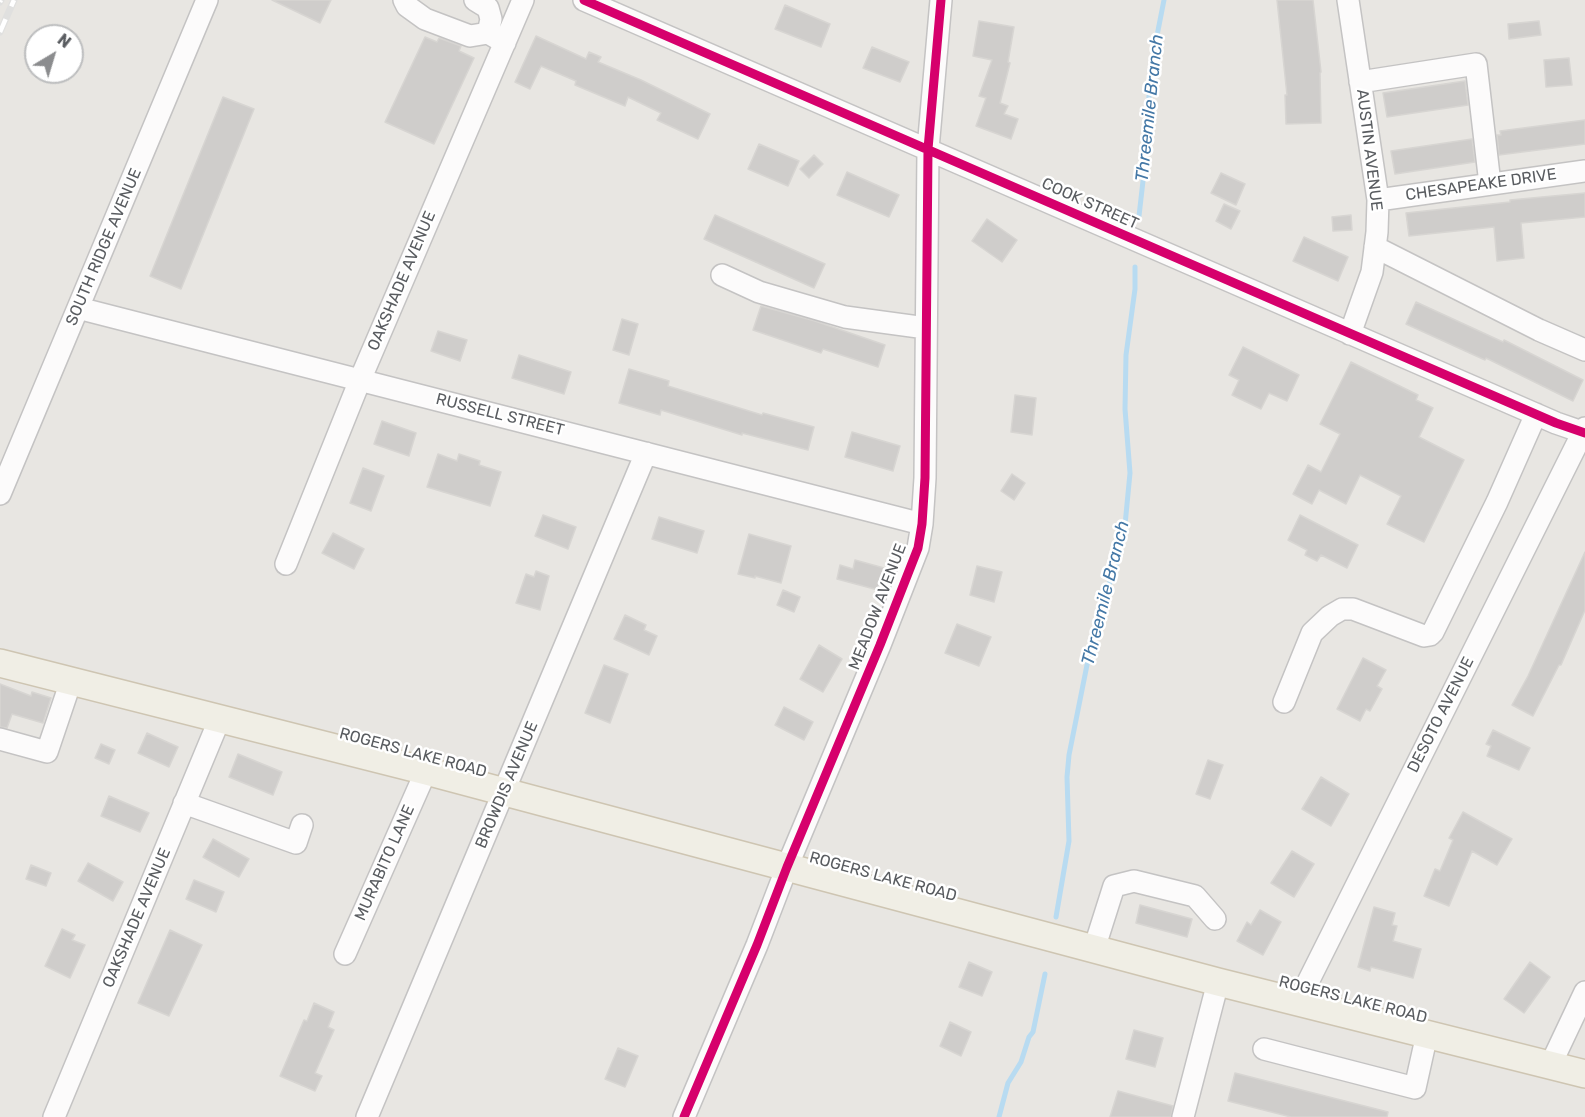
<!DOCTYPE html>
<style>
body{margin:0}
#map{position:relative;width:1585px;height:1117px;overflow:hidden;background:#e8e6e2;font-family:Rubik,sans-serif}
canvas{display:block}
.north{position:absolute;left:24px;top:24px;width:60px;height:60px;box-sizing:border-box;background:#fff;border:2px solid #bdbebf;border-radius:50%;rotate:38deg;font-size:16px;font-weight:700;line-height:24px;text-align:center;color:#595c60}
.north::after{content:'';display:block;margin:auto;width:21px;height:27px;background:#8b8c8e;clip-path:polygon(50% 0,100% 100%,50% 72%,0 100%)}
</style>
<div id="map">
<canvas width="1585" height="1117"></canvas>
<div class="north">N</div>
</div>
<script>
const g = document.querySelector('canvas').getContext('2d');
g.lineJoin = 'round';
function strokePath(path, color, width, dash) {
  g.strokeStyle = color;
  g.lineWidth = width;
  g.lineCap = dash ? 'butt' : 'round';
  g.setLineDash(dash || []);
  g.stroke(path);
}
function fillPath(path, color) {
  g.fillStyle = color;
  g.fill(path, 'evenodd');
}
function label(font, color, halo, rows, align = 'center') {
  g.font = font + ' Rubik,sans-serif';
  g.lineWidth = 5;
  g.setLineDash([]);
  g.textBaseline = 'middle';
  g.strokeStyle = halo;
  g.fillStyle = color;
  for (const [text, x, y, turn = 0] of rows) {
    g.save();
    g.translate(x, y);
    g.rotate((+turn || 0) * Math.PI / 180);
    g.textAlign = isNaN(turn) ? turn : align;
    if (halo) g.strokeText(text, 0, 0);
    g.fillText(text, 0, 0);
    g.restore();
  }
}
const stream = new Path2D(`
 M1139,216L1148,137L1146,132L1152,61L1164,0
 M1056,917L1069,841L1067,777L1069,755L1092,640L1097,628L1103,601L1107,596L1111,576L1115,571L1125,525L1130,473L1125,409L1126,355L1135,289V267
 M999,1117L1008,1083L1021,1062L1029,1037L1033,1032L1045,974`);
const building = new Path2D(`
 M272,0H331L320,23Z
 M1277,0H1313L1321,72L1320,73L1321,123L1286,124L1285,95H1287Z
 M785,5L830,24L821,47L775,29Z
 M979,21L1014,27L1008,62L1010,63L1000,103L1008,106L1004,114L1018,119L1011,139L976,126L986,98L979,96L992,60L973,56Z
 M1539,21L1541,35L1509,39L1508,24Z
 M536,36L586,59L589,52L601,57L598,62L641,80L710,114L698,139L657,120L661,113L628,97L625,106L575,85L576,81L541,66L530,89L515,82Z
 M425,37L437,42L439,38L461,46L459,51L474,58L434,144L385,122Z
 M872,47L909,62L900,82L863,68Z
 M1569,58L1572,85L1546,87L1544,60Z
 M1465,81L1468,105L1387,117L1383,93Z
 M223,97L254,109L181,289L150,276Z
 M1585,120V144L1499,155L1497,135H1501L1500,131Z
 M1472,139L1475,162L1395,174L1391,151Z
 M759,144L799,161L788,186L748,169Z
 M814,155L823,164L809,178L800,169Z
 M847,172L899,195L889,217L837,195Z
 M1221,173L1245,184L1236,205L1211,193Z
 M1585,193V217L1521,223L1524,258L1497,261L1494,227L1409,236L1406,213L1510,202V200Z
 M1224,204L1240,211L1231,229L1216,221Z
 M715,215L825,264L814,288L704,239Z
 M1351,215L1352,230L1333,231L1332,217Z
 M987,219L1017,240L1002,262L972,241Z
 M1304,237L1348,257L1338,281L1293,261Z
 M1416,302L1503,342L1504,340L1583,380L1573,401L1486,358L1485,360L1406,324Z
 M761,306L815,321L885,345L878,367L823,349L821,353L753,330Z
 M622,319L638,324L629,355L613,350Z
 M438,331L467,340L460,361L431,351Z
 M1243,347L1299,375L1287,401L1269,393L1261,409L1232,395L1239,380L1229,375Z
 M519,355L571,372L564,394L512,378Z
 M1351,362L1418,395L1416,400L1433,408L1419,437L1464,460L1424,542L1387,524L1401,496L1360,475L1346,504L1319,490L1312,504L1293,494L1308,465L1321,472L1340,434L1320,424Z
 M629,369L669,381L668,386L762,415L763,413L814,427L808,450L742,433V435L661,410L660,415L619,403Z
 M1015,395L1036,398L1032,435L1011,432Z
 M382,421L416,433L409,456L374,444Z
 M852,432L900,446L893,471L845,457Z
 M438,454L457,461L459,454L480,461L479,465L501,472L490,506L427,487Z
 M363,468L384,476L371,511L350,503Z
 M1012,474L1025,483L1014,500L1001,491Z
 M543,515L576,527L568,549L535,536Z
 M1300,515L1358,545L1347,568L1321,555L1317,561L1305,555L1307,550L1288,540Z
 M659,517L704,531L697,553L652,539Z
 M333,533L364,549L354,569L322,553Z
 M749,534L791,546L781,583L755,576V578L738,574Z
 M1585,552V610L1561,665H1559L1533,716L1512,705L1528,676Z
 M855,560L884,568L878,590L837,579L840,565L853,569Z
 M977,566L1002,572L994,602L970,595Z
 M536,571L549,576L540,610L516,603L526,574L534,577Z
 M783,590L800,597L794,612L777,605Z
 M625,615L646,625L644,630L657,636L649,655L614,639Z
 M957,624L991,637L979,666L945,653Z
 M819,645L842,659L823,692L800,679Z
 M1363,658L1386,670L1377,686L1382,689L1370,711L1366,709L1360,721L1337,709Z
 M604,665L628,674L610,723L585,713Z
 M0,684L31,696L32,692L51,698L43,723L12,714L7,728L0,727Z
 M784,707L813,722L804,740L775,725Z
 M1493,730L1530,748L1519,770L1487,756L1491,746L1486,744Z
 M147,733L178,747L169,767L138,753Z
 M101,744L115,750L109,764L95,758Z
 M238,754L282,772L273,795L229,777Z
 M1208,760L1223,765L1210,799L1196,794Z
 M1321,777L1349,794L1331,826L1302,809Z
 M109,796L149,813L140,832L101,816Z
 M1463,812L1512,839L1497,865L1472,851L1449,906L1424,896L1435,869L1440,871L1453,840L1449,838Z
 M213,839L249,859L239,877L203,857Z
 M1292,851L1314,864L1294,897L1271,883Z
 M88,863L123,882L113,901L78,881Z
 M31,865L51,873L46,886L26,879Z
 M194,880L224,892L216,912L186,899Z
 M1140,905L1192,919L1187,937L1136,923Z
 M1374,907L1395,913L1392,925L1397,926L1393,941L1421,949L1413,978L1371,967L1370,971L1358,967Z
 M1260,910L1281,922L1263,955L1237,941L1247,922L1251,925Z
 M62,929L75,935L72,940L85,945L70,978L45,966Z
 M170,930L202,945L169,1016L138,1003Z
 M969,962L992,972L982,996L959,987Z
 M1530,962L1550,977L1524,1013L1504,999Z
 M314,1003L334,1012L328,1027L334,1030L315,1073L322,1076L315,1091L280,1076L304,1020L307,1021Z
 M950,1022L971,1032L961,1056L940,1046Z
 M1134,1030L1163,1038L1155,1067L1126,1059Z
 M618,1048L638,1056L625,1087L605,1079Z
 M1235,1073L1388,1112L1387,1117H1291L1228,1101Z
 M1118,1091L1173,1106L1171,1117H1110Z`);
const minor = new Path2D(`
 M404,0L407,6L425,19L470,36L488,33L505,43
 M475,0L488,8L491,19L488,33
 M584,0L1556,423L1585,433
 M1348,0L1378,200L1377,232L1372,272L1350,334
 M1360,82L1476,64L1490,184
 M1378,200L1585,171
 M1375,247L1539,330L1585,350
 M722,275L759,292L845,317L926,328
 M78,308L922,524
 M0,494L207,0
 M286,564L360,380L523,0
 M1284,702L1312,633L1330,616L1342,609H1353L1424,636L1430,635L1433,632L1497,502L1536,414
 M0,739L47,752L71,681
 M184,803L296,843L302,825
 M1094,949L1114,886L1134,881L1195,896L1215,919
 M345,954L426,771
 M1298,1002L1585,428
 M1264,1049L1415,1088L1427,1034
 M1550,1066L1585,992
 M54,1117L220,718
 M367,1117L646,453
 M684,1117L757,945L787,867L880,645L918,548L922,524L925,478L928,149L941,0
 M1183,1117L1218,982`);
const major = new Path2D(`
 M0,663L426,771L1218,982L1585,1074`);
const rail = new Path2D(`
 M0,2L1,0
 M0,32L14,0`);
const cycleway = new Path2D(`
 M584,0L1556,423L1585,433
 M684,1117L757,945L787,867L880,645L918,548L922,524L925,478L928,149L941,0`);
const streetNames = [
 ["AUSTIN AVENUE",1369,150,83],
 ["CHESAPEAKE DRIVE",1481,185,-8],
 ["COOK STREET",1090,204,24],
 ["SOUTH RIDGE AVENUE",104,247,-67],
 ["OAKSHADE AVENUE",402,281,-67],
 ["RUSSELL STREET",500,415,14],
 ["MEADOW AVENUE",878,607,-69],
 ["DESOTO AVENUE",1441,715,-63],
 ["ROGERS LAKE ROAD",413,753,15],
 ["BROWDIS AVENUE",507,785,-67],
 ["MURABITO LANE",385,863,-66],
 ["ROGERS LAKE ROAD",883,877,15],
 ["OAKSHADE AVENUE",137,918,-67],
 ["ROGERS LAKE ROAD",1353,1000,14]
];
const waterNames = [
 ["Threemile Branch",1150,108,-84],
 ["Threemile Branch",1106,593,-76]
];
strokePath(stream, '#b8dbf1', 5);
fillPath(building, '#cfcdcb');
strokePath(building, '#d7d5d2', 1.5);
strokePath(minor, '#c4c3c3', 24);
strokePath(major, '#cec5b2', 30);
strokePath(minor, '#fcfbfb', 21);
strokePath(major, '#f0eee5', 27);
strokePath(rail, '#e0e0df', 7);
strokePath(rail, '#fff', 4.5, [14]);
strokePath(cycleway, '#d6006c', 9);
label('16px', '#595c60', '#fff', streetNames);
label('italic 18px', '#4478a6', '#fff', waterNames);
</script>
